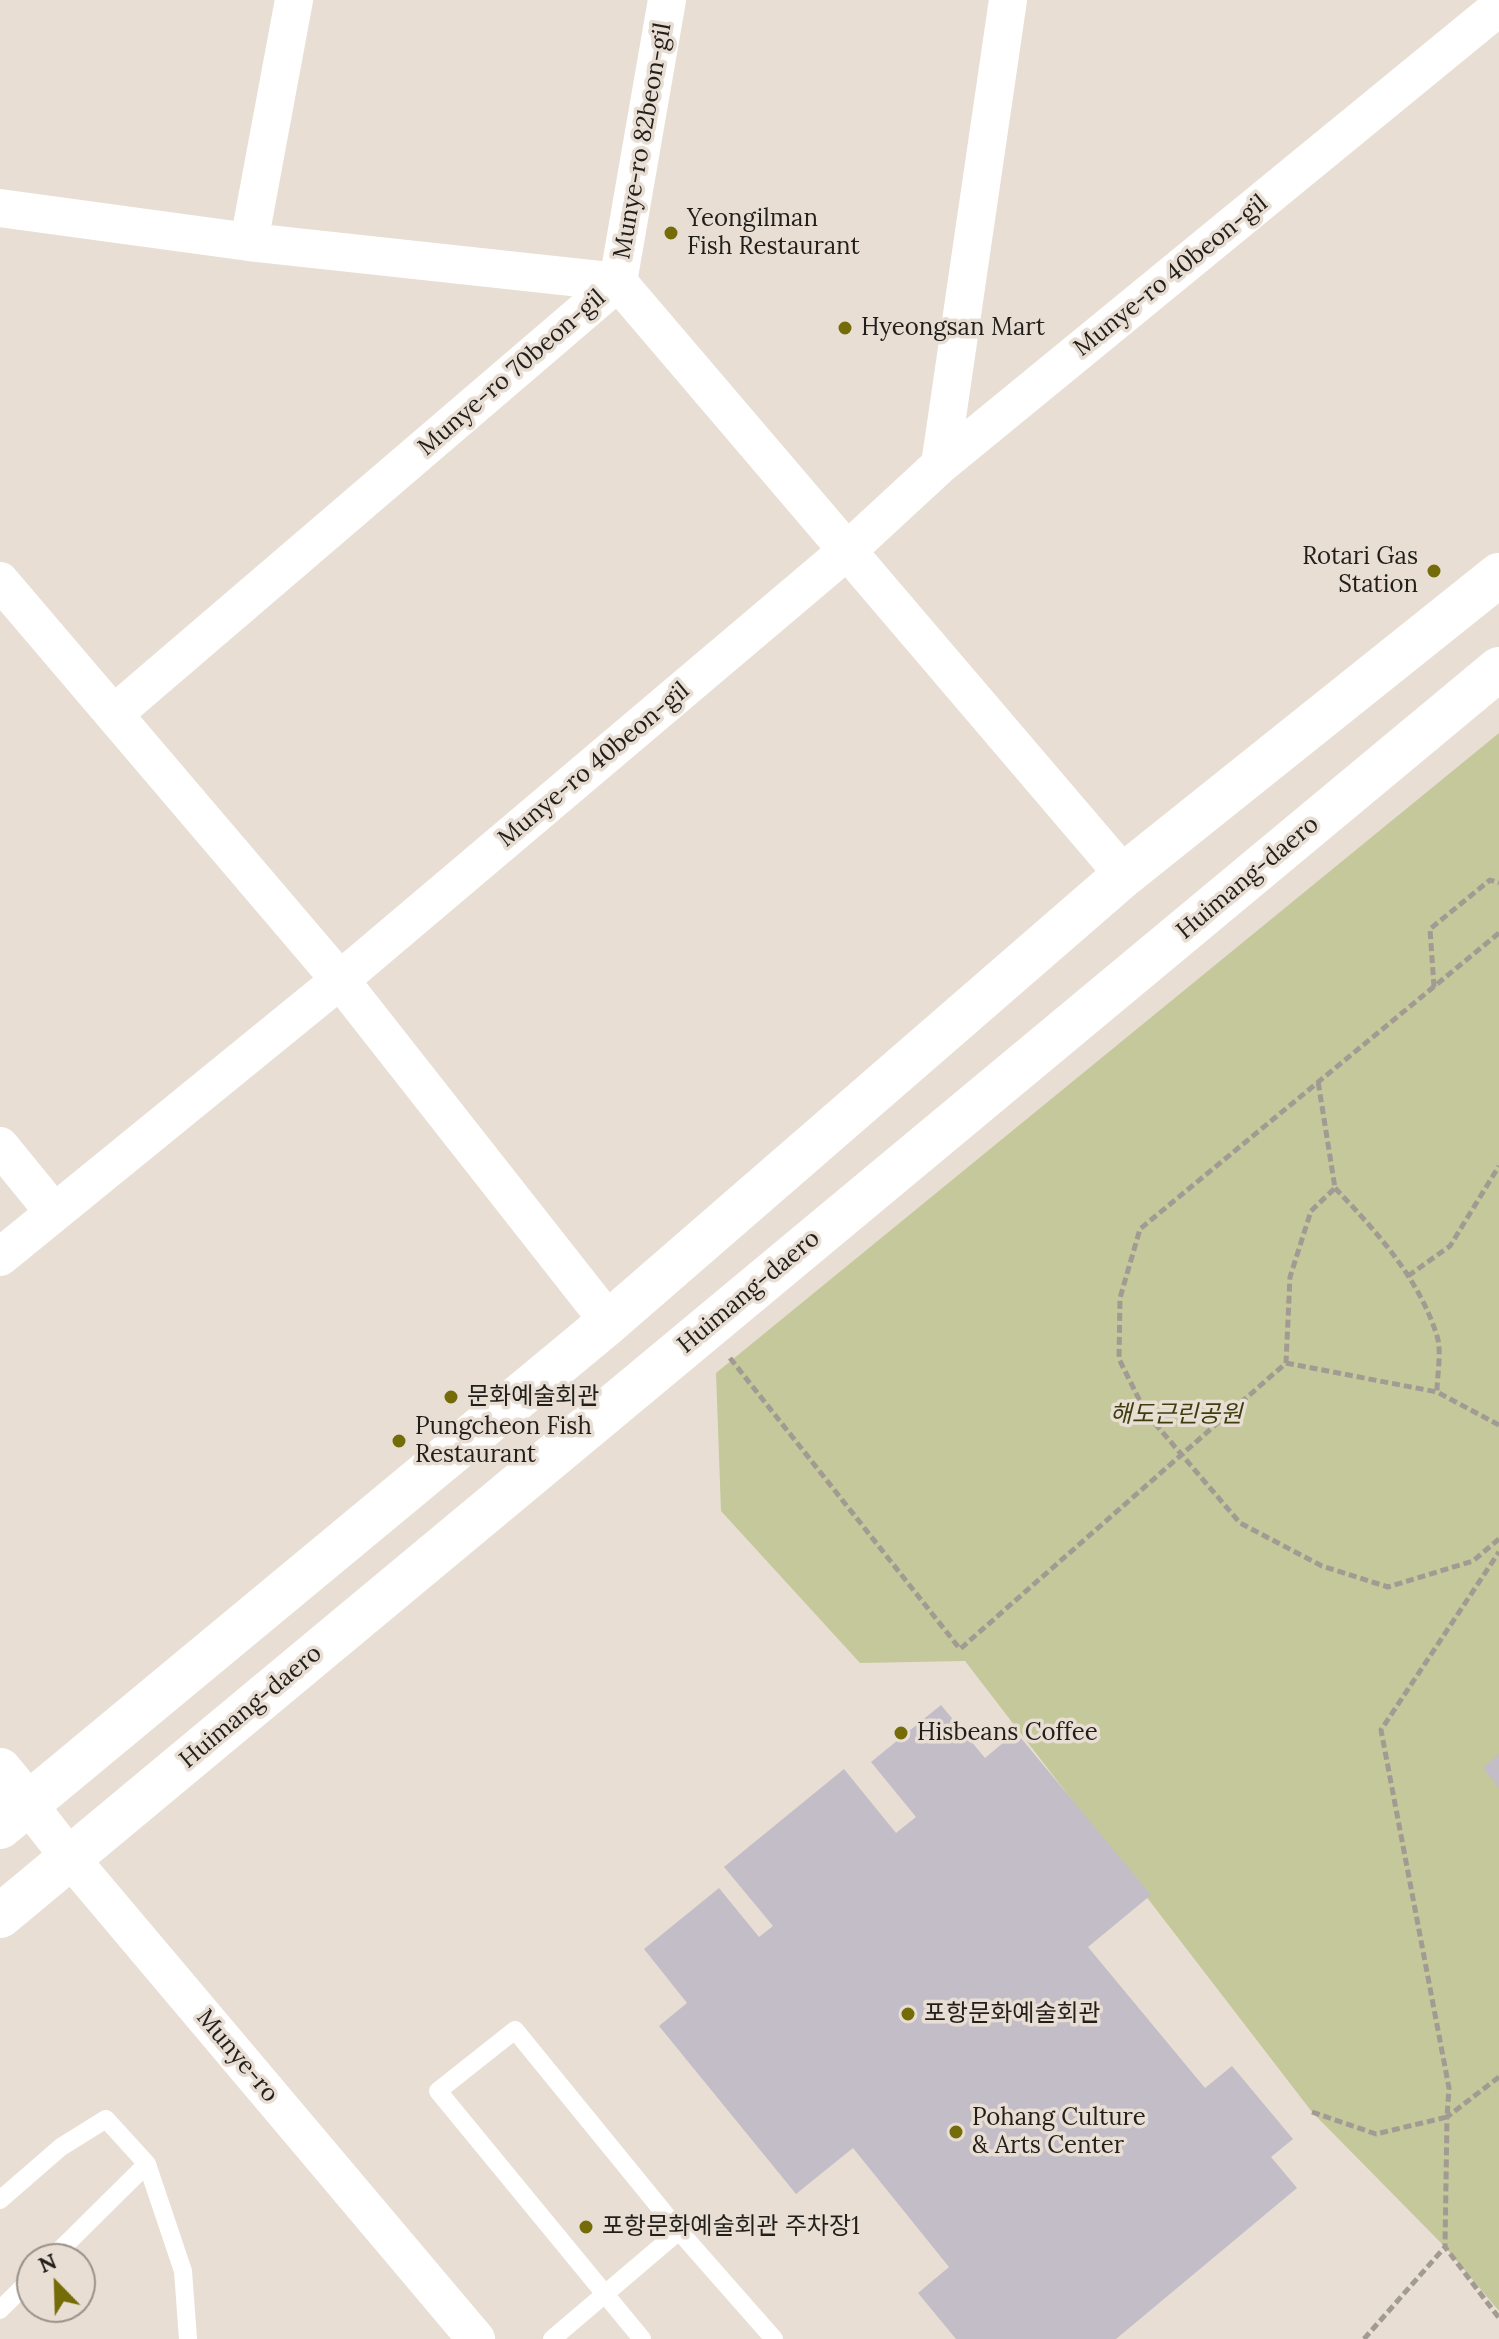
<!DOCTYPE html>
<meta charset="utf-8">
<style>
body{margin:0}
#map{position:relative;width:1499px;height:2339px;overflow:hidden;background:#e8ded4;font-family:Lora,serif}
canvas{display:block}
.north{position:absolute;left:16px;top:2243px;width:80px;height:80px;box-sizing:border-box;background:#e8ded4;border:2px solid #99928a;border-radius:50%;rotate:337deg;font-size:22px;font-weight:700;line-height:32px;text-align:center;color:#221f1b}
.north::after{content:'';display:block;margin:auto;width:28px;height:36px;background:#746c08;clip-path:polygon(50% 0,100% 100%,50% 72%,0 100%)}
</style>
<div id="map">
<canvas width="1499" height="2339"></canvas>
<div class="north">N</div>
</div>
<script>
const g = document.querySelector('canvas').getContext('2d');
g.lineJoin = 'round';
function fillPath(path, color) {
  g.fillStyle = color;
  g.fill(path, 'evenodd');
}
function strokePath(path, color, width, dash) {
  g.strokeStyle = color;
  g.lineWidth = width;
  g.lineCap = dash ? 'butt' : 'round';
  g.setLineDash(dash || []);
  g.stroke(path);
}
function label(font, color, halo, rows, align = 'center') {
  g.font = font + ' Lora,"Noto Sans KR",serif';
  g.lineWidth = 7;
  g.setLineDash([]);
  g.textBaseline = 'middle';
  g.strokeStyle = halo;
  g.fillStyle = color;
  for (const [text, x, y, turn = 0] of rows) {
    g.save();
    g.translate(x, y);
    g.rotate((+turn || 0) * Math.PI / 180);
    g.textAlign = isNaN(turn) ? turn : align;
    if (halo) g.strokeText(text, 0, 0);
    g.fillText(text, 0, 0);
    g.restore();
  }
}
const green = new Path2D(`
 M1499,733V2311L1445,2247L1312,2112L965,1661L860,1663L721,1511L716,1373Z`);
const building = new Path2D(`
 M941,1705L985,1758L1016,1732L1151,1895L1088,1947L1205,2088L1232,2066L1293,2139L1271,2157L1297,2188L1116,2339H956L918,2293L949,2267L853,2148L796,2194L659,2026L687,2003L644,1949L719,1888L759,1937L773,1926L724,1867L844,1769L896,1833L916,1817L871,1762Z
 M1499,1754V1788L1483,1768Z`);
const path = new Path2D(`
 M1499,933L1140,1229L1120,1298L1119,1359L1146,1413L1240,1523L1322,1566L1388,1587L1473,1561L1499,1539
 M1434,987L1430,929L1490,880L1499,883
 M1335,1188C1376,1231 1419,1278 1437,1336C1442,1352 1437,1375 1437,1392L1499,1425
 M1408,1276L1450,1246L1499,1166
 M730,1358L960,1649L1286,1363L1290,1277L1311,1211L1335,1188L1318,1081
 M1286,1363L1437,1392
 M1499,2077L1447,2117L1445,2247L1499,2318
 M1312,2112L1376,2134L1447,2117L1449,2088L1381,1730L1499,1552
 M1364,2339L1445,2247`);
const lane = new Path2D(`
 M0,2200L61,2147L106,2119L147,2164L183,2271L188,2339
 M51,2259L147,2164
 M0,2310L32,2278
 M552,2339L679,2231
 M642,2339L438,2091L515,2030L679,2231L774,2339`);
const street = new Path2D(`
 M0,208L249,242L618,282
 M249,242L294,0
 M618,282L1124,875
 M618,282L667,0
 M940,465L1008,0
 M0,581L340,980L609,1322
 M115,713L618,282
 M0,1146L53,1211
 M0,1257L340,980L848,550L940,465L1499,7
 M28,1804L70,1858L476,2339`);
const secondary = new Path2D(`
 M0,1770L28,1804`);
const primary = new Path2D(`
 M0,1827L609,1322L1124,875L1499,575
 M0,1916L1499,669`);
const markers = [
 [671,233,8,"#746c08"],
 [845,328,8,"#746c08"],
 [1434,571,8,"#746c08"],
 [451,1397,8,"#746c08"],
 [399,1441,8,"#746c08"],
 [901,1733,8,"#746c08"],
 [908,2014,8,"#746c08"],
 [956,2132,8,"#746c08"],
 [586,2227,8,"#746c08"]
];
const streetNames = [
 ["Munye-ro 82beon-gil",643,141,-80],
 ["Munye-ro 40beon-gil",1171,276,-39],
 ["Munye-ro 70beon-gil",512,373,-41],
 ["Munye-ro 40beon-gil",594,765,-40],
 ["Huimang-daero",1248,878,-40],
 ["Huimang-daero",749,1292,-40],
 ["Huimang-daero",251,1707,-40],
 ["Munye-ro",237,2056,50]
];
const poiNames = [
 ["Yeongilman",687,219],
 ["Fish Restaurant",687,247],
 ["Hyeongsan Mart",861,328],
 ["Rotari Gas",1418,557,"right"],
 ["Station",1418,585,"right"],
 ["문화예술회관",467,1397],
 ["Pungcheon Fish",415,1427],
 ["Restaurant",415,1455],
 ["Hisbeans Coffee",917,1733],
 ["포항문화예술회관",924,2014],
 ["Pohang Culture",972,2118],
 ["& Arts Center",972,2146],
 ["포항문화예술회관 주차장1",602,2227]
];
const parkNames = [
 ["해도근린공원",1176,1415]
];
fillPath(green, '#c5c89a');
fillPath(building, '#c3bdc8');
strokePath(path, '#a29b93', 5, [8, 4]);
strokePath(lane, '#fff', 18);
strokePath(street, '#fff', 38);
strokePath(secondary, '#fff', 44);
strokePath(primary, '#fff', 44);
for (const [x, y, r, color] of markers) {
  const dot = new Path2D();
  dot.arc(x, y, r, 0, 2 * Math.PI);
  g.fillStyle = color;
  g.fill(dot);
  strokePath(dot, '#e8ded4', 3);
}
label('24px', '#221f1b', '#e8ded4', streetNames);
label('24px', '#221f1b', '#e8ded4', poiNames, 'left');
label('italic 24px', '#3d3e0e', '#e8ded4', parkNames);
</script>
